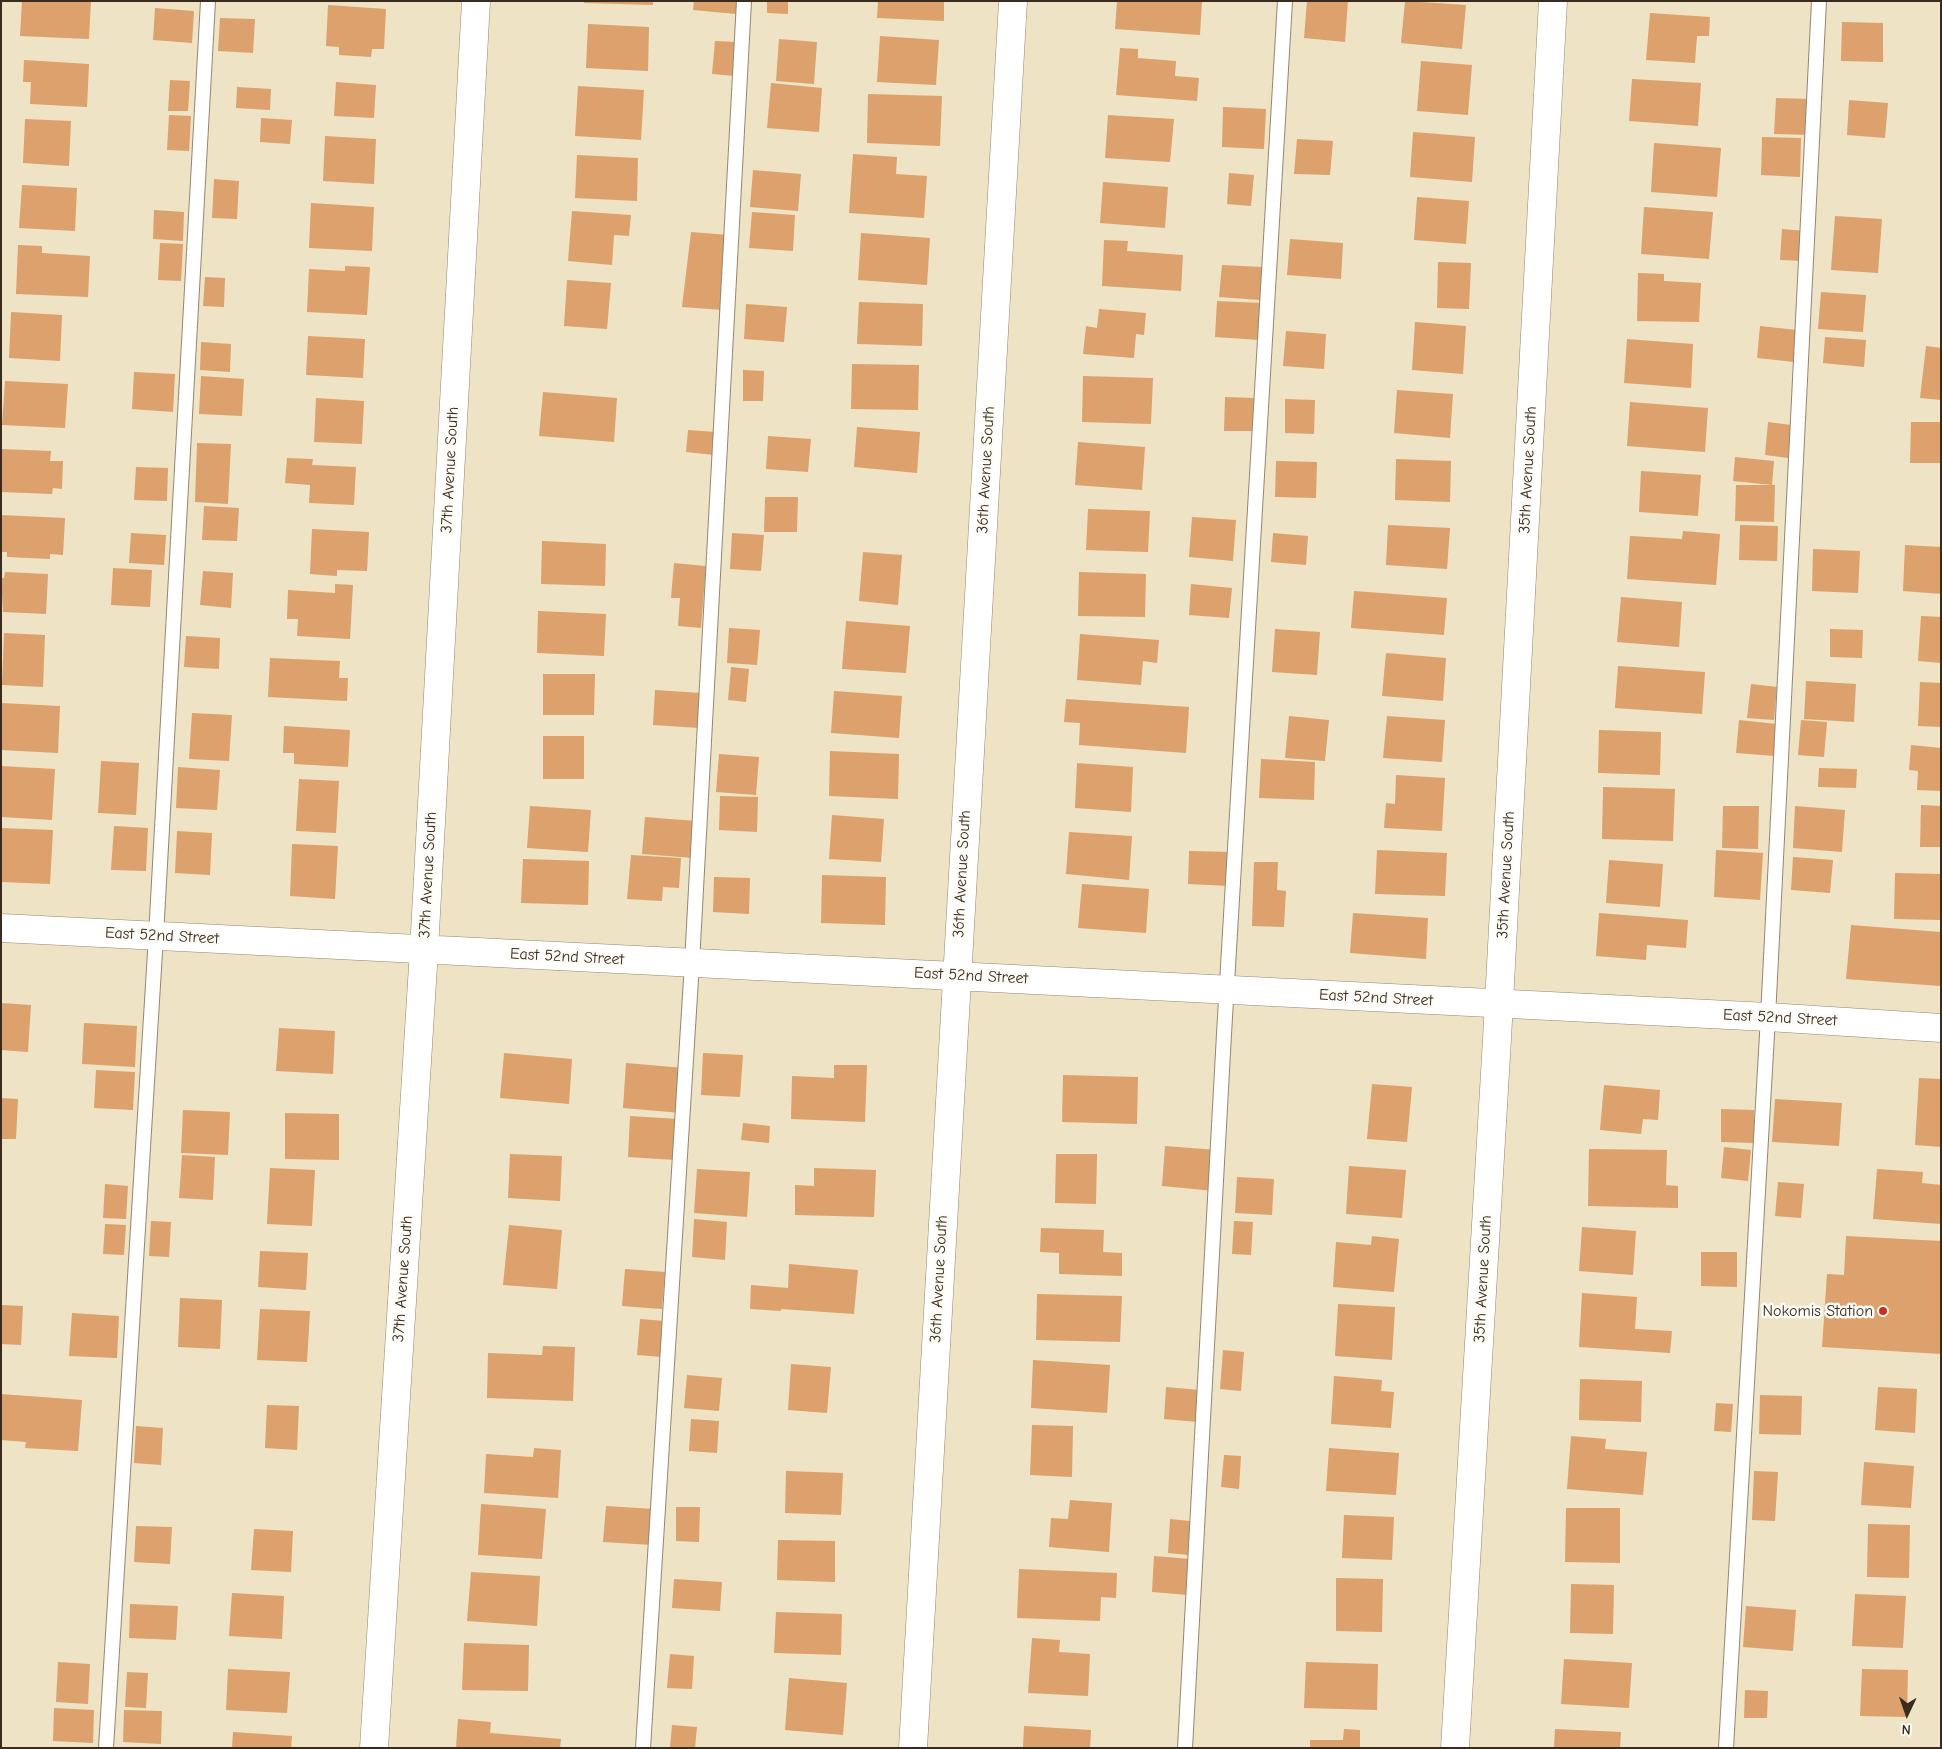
<!DOCTYPE html>
<style>
body{margin:0}
#map{position:relative;width:1942px;height:1749px;overflow:hidden;background:#eee3c4;font-family:"Comic Neue",sans-serif}
canvas{display:block}
.frame{position:absolute;inset:0;border:2px solid #3b2a1e;pointer-events:none}
.north{position:absolute;left:1882px;top:1689px;width:50px;height:50px;-webkit-text-stroke:4px #fdfcf7;paint-order:stroke;rotate:183deg;font-size:14px;font-weight:700;line-height:20px;text-align:center;color:#3b2a1e}
.north::after{content:'';display:block;margin:auto;width:18px;height:22px;background:#3b2a1e;clip-path:polygon(50% 0,100% 100%,50% 72%,0 100%)}
</style>
<div id="map">
<canvas width="1942" height="1749"></canvas>
<div class="frame"></div>
<div class="north">N</div>
</div>
<script>
const g = document.querySelector('canvas').getContext('2d');
g.lineJoin = 'round';
function fillPath(path, color) {
  g.fillStyle = color;
  g.fill(path, 'evenodd');
}
function strokePath(path, color, width, dash) {
  g.strokeStyle = color;
  g.lineWidth = width;
  g.lineCap = dash ? 'butt' : 'round';
  g.setLineDash(dash || []);
  g.stroke(path);
}
function label(font, color, halo, rows, align = 'center') {
  g.font = font + ' "Comic Neue",sans-serif';
  g.lineWidth = 5;
  g.setLineDash([]);
  g.textBaseline = 'middle';
  g.strokeStyle = halo;
  g.fillStyle = color;
  for (const [text, x, y, turn = 0] of rows) {
    g.save();
    g.translate(x, y);
    g.rotate((+turn || 0) * Math.PI / 180);
    g.textAlign = isNaN(turn) ? turn : align;
    if (halo) g.strokeText(text, 0, 0);
    g.fillText(text, 0, 0);
    g.restore();
  }
}
const building = new Path2D(`
 M22,1H91L89,39L20,36Z
 M584,1H653V5L584,3Z
 M694,1H737L736,14L693,10Z
 M767,1H788V14L767,13Z
 M878,1H944V21L877,18Z
 M1117,1H1202L1200,35L1115,29Z
 M1307,1H1348L1345,42L1304,38Z
 M1405,1L1466,5L1462,49L1401,43Z
 M328,5L386,9L384,49H372L371,57L339,55V47L326,46Z
 M155,8L194,11L192,43L153,40Z
 M1650,13L1710,17L1709,36H1697L1695,63L1646,60Z
 M220,18L255,19L253,53L218,51Z
 M1842,22L1883,23V62L1841,61Z
 M588,24L649,27L648,71L586,68Z
 M880,36L939,40L936,85L877,82Z
 M779,39L817,42L814,84L776,81Z
 M715,41L737,42L735,76L712,74Z
 M1120,48L1138,49V58L1176,61L1175,76L1199,78L1197,101L1116,95Z
 M24,60L89,64L87,107L30,104L31,82H23Z
 M1421,61L1472,65L1468,115L1417,111Z
 M1632,79L1701,83L1698,126L1629,121Z
 M170,80L190,81L188,111H168Z
 M336,82L376,85L374,118L334,116Z
 M771,83L822,88L819,132L767,128Z
 M578,86L644,90L641,140L575,136Z
 M237,87L271,89L270,110L236,108Z
 M868,94L942,96L940,146L867,143Z
 M1776,98L1811,99L1810,135L1774,134Z
 M1849,100L1888,103L1885,138L1847,135Z
 M1223,107L1266,109L1264,149L1222,147Z
 M169,115L191,116L189,151L167,150Z
 M1108,115L1174,119L1170,162L1105,158Z
 M261,118L292,120L290,144L260,142Z
 M25,119L71,121L69,166L23,163Z
 M1413,132L1475,137L1472,182L1410,177Z
 M325,136L376,139L374,184L323,181Z
 M1762,137L1801,138L1800,177L1761,175Z
 M1297,139L1333,141L1330,175L1294,174Z
 M1654,143L1721,148L1717,197L1651,192Z
 M853,154L897,157L896,174L927,176L924,218L849,213Z
 M577,155L638,158L637,201L575,198Z
 M753,170L801,174L798,211L750,207Z
 M1229,173L1254,175L1251,206L1227,204Z
 M214,179L239,181L237,219L212,218Z
 M1103,182L1168,187L1165,228L1100,223Z
 M22,185L77,188L75,231L19,228Z
 M1417,197L1469,201L1466,244L1414,240Z
 M311,203L374,207L372,251L309,248Z
 M1644,207L1713,212L1709,259L1641,254Z
 M154,210L184,212L183,241L153,239Z
 M572,211L631,215L629,236L614,235L612,265L568,261Z
 M752,212L795,215L793,251L749,248Z
 M1835,216L1882,219L1878,273L1831,270Z
 M1782,229L1806,231L1804,261L1780,260Z
 M691,232L729,235L723,310L682,307Z
 M861,233L930,238L927,285L858,280Z
 M1290,239L1343,243L1341,279L1287,275Z
 M1104,240L1128,241L1127,251L1183,255L1181,291L1102,286Z
 M160,243L183,244L181,281L158,280Z
 M18,245L42,246V253L90,256L88,297L16,294Z
 M1438,262L1471,263L1469,309L1437,308Z
 M1222,265L1262,267L1260,300L1219,297Z
 M345,266L370,267L367,315L307,312L309,269L345,271Z
 M1638,273L1664,274V281L1701,283L1699,322L1637,321Z
 M205,277L225,278L224,307L203,306Z
 M567,280L611,283L607,329L564,326Z
 M1821,292L1866,295L1863,332L1818,329Z
 M1217,301L1262,303L1260,340L1215,337Z
 M859,302L923,304L922,346L857,344Z
 M746,304L787,307L784,342L744,339Z
 M1099,309L1146,313L1144,335L1136,334L1134,358L1083,354L1086,326L1097,328Z
 M11,312L62,315L60,361L9,358Z
 M1415,322L1466,326L1463,374L1412,370Z
 M1760,326L1797,330L1794,362L1757,358Z
 M1286,331L1326,334L1324,369L1283,366Z
 M308,336L365,339L363,378L306,375Z
 M1825,337L1866,340L1864,367L1823,363Z
 M1627,339L1693,344L1691,388L1624,383Z
 M201,342L231,344L230,372L200,370Z
 M1926,346L1941,348V400L1920,398Z
 M852,364L919,365L918,410L851,409Z
 M743,370L764,371L763,401H743Z
 M134,372L175,374L173,412L132,409Z
 M201,376L244,379L242,416L199,414Z
 M1083,376L1153,378L1151,424L1082,422Z
 M5,381L68,384L65,428L2,425Z
 M1397,390L1453,394L1450,438L1394,433Z
 M543,392L617,398L614,442L539,436Z
 M1225,397L1254,398L1253,431H1224Z
 M316,398L364,401L362,444L314,442Z
 M1285,399L1315,400L1314,434L1285,433Z
 M1630,402L1708,408L1705,452L1627,446Z
 M1768,422L1791,425L1788,458L1765,455Z
 M1911,422H1941V463H1910Z
 M857,427L920,432L917,473L854,467Z
 M688,430L716,432L714,455L686,452Z
 M768,436L811,439L808,472L766,469Z
 M1078,442L1145,447L1142,490L1075,485Z
 M197,443L231,444L228,504L195,502Z
 M1,449L51,451L50,461H63L62,489L53,488L52,494L1,492Z
 M1735,457L1774,461L1772,485L1733,481Z
 M287,458L313,459L312,465L356,467L354,505L309,503L310,485L285,483Z
 M1396,459L1451,461L1450,502L1395,500Z
 M1276,461L1317,462L1316,498L1275,497Z
 M136,467L168,468L167,501L134,500Z
 M1641,471L1701,475L1698,516L1639,512Z
 M1736,485H1775L1774,522L1735,521Z
 M765,497H798L797,532H764Z
 M204,506L239,508L237,541L202,540Z
 M1088,509L1150,511L1148,552L1086,550Z
 M1,515L65,518L63,555L50,554V559L7,557V552H1Z
 M1192,517L1236,520L1233,561L1189,557Z
 M1388,525L1450,528L1447,569L1386,565Z
 M1740,525L1778,526L1777,561L1739,560Z
 M312,529L369,532L367,571L337,570V576L310,574Z
 M1683,531L1720,534L1716,585L1627,579L1630,536L1682,539Z
 M131,533L166,535L164,565L129,563Z
 M732,533L764,535L761,571L730,569Z
 M1273,533L1308,536L1306,565L1271,562Z
 M542,541L606,544L605,586L541,584Z
 M1905,545L1941,547V594L1903,591Z
 M1813,549L1860,551L1858,593L1812,591Z
 M863,552L902,555L898,605L859,601Z
 M674,563L706,566L701,628L678,626L680,598H671Z
 M113,568L152,570L150,607L111,605Z
 M203,571L233,573L231,608L200,605Z
 M5,572L48,574L46,614L3,612L1,578H4Z
 M1079,572L1146,574L1145,617L1078,616Z
 M335,584L353,585L350,639L297,636L298,619H287L288,590L335,593Z
 M1191,584L1232,588L1229,618L1189,615Z
 M1354,591L1447,598L1444,635L1351,628Z
 M1621,597L1682,602L1679,647L1617,642Z
 M538,611L606,614L604,656L537,653Z
 M1921,616L1941,617V663L1918,661Z
 M846,621L910,626L906,673L842,669Z
 M729,628L760,630L757,665L727,663Z
 M1275,629L1320,632L1317,675L1272,672Z
 M1830,629L1863,630L1862,658L1830,657Z
 M4,633L45,635L43,687L2,685Z
 M1080,634L1159,640L1157,663L1143,661L1141,685L1077,680Z
 M186,636L220,638L219,669L184,667Z
 M1386,653L1446,658L1443,701L1382,696Z
 M270,658L340,661L339,678H348L347,701L268,697Z
 M1618,666L1705,672L1702,714L1615,708Z
 M731,667L749,669L746,702L728,700Z
 M543,674H595L594,715H543Z
 M1806,681L1856,684L1854,722L1804,719Z
 M1920,682L1941,683V727L1918,726Z
 M1751,684L1777,687L1774,720L1747,718Z
 M655,690L701,693L699,728L653,725Z
 M834,691L902,696L899,738L831,733Z
 M1066,699L1189,707L1186,753L1079,745L1080,723L1064,722Z
 M1,703L60,706L58,753L1,750Z
 M192,713L232,715L229,761L189,759Z
 M1289,716L1329,720L1325,761L1285,758Z
 M1387,716L1445,720L1442,762L1383,758Z
 M1739,720L1777,724L1774,756L1736,753Z
 M1801,720L1827,722L1824,757L1798,755Z
 M284,726L350,730L348,767L294,764V753H283Z
 M1599,730L1661,732L1660,775L1598,773Z
 M543,736H584V779H543Z
 M1911,745L1941,748V791L1917,790L1918,771L1909,770Z
 M830,751L899,754L898,799L829,796Z
 M719,754L759,757L756,795L716,792Z
 M1261,759L1315,762L1314,800L1259,798Z
 M101,761L139,763L136,815L98,813Z
 M1077,763L1133,767L1131,812L1075,808Z
 M1,766L55,769L52,820L1,817Z
 M178,767L220,770L217,810L176,808Z
 M1819,768L1857,769L1856,788L1818,787Z
 M1396,775L1445,778L1442,831L1384,828L1386,803L1395,804Z
 M299,779L339,781L336,833L296,831Z
 M1603,787L1675,789L1673,841L1602,839Z
 M720,796L758,797L757,832L719,830Z
 M1921,805L1941,806V847H1920Z
 M530,806L591,810L588,852L527,848Z
 M1723,806H1759L1758,849L1722,848Z
 M1795,806L1845,810L1842,852L1793,848Z
 M832,815L884,819L881,862L829,859Z
 M645,817L696,821L693,858L642,854Z
 M114,826L148,828L146,871L111,870Z
 M1,828L53,830L50,884L1,882Z
 M177,831L212,833L210,875L175,873Z
 M1069,832L1132,836L1129,880L1066,874Z
 M292,844L338,846L335,899L290,896Z
 M1377,850L1447,853L1445,896L1375,894Z
 M1716,850L1763,853L1760,900L1714,897Z
 M1189,851L1231,852L1229,886L1188,884Z
 M631,855L681,858L679,888L663,887L662,901L627,899Z
 M1793,857L1833,860L1830,893L1791,890Z
 M523,859L589,861L588,905L521,903Z
 M1609,860L1663,864L1660,907L1606,903Z
 M1254,862H1278L1277,890L1286,891L1284,927L1252,926Z
 M1895,873L1941,874V920L1894,919Z
 M822,875L886,877L885,925L821,923Z
 M714,877L750,878L749,914L713,912Z
 M1082,884L1149,889L1146,933L1078,928Z
 M1353,913L1428,918L1426,959L1350,953Z
 M1599,913L1688,920L1686,948L1647,945L1646,960L1596,956Z
 M1851,925L1941,932L1940,986L1846,979Z
 M1,1003L31,1005L28,1052L1,1050Z
 M84,1023L137,1026L135,1067L82,1064Z
 M279,1028L335,1031L333,1074L276,1071Z
 M504,1053L572,1059L569,1104L500,1098Z
 M703,1053L743,1055L740,1097L701,1095Z
 M626,1063L684,1068L681,1113L623,1108Z
 M834,1065H867L865,1122L791,1119L792,1076L834,1078Z
 M96,1070L135,1072L133,1110L94,1108Z
 M1063,1075L1138,1077L1137,1124L1062,1122Z
 M1919,1078L1941,1079V1147L1915,1145Z
 M1372,1084L1412,1087L1407,1142L1367,1139Z
 M1604,1085L1660,1090L1658,1120L1643,1119L1641,1134L1600,1130Z
 M1,1098L18,1099L16,1139H1Z
 M1775,1099L1842,1103L1839,1146L1772,1142Z
 M1721,1109L1754,1110V1143L1721,1142Z
 M183,1110L230,1112L228,1155L181,1153Z
 M285,1113L339,1114V1160L285,1159Z
 M630,1116L678,1119L675,1160L628,1157Z
 M743,1123L770,1126L769,1143L741,1140Z
 M1165,1146L1217,1150L1214,1191L1162,1186Z
 M1724,1147L1751,1150L1748,1181L1721,1178Z
 M1589,1149L1667,1150L1666,1185L1678,1186V1208L1588,1206Z
 M510,1154L562,1156L560,1201L508,1198Z
 M1056,1154H1097L1096,1204L1055,1203Z
 M182,1155L215,1157L213,1200L179,1198Z
 M1349,1166L1406,1170L1402,1218L1346,1214Z
 M270,1168L315,1170L312,1226L267,1224Z
 M814,1168L876,1170L874,1217L795,1215V1185L814,1186Z
 M697,1169L750,1172L747,1217L694,1213Z
 M1877,1169L1923,1172L1922,1183L1941,1185V1224L1873,1219Z
 M1237,1177L1274,1179L1272,1215L1235,1213Z
 M1778,1182L1804,1184L1801,1218L1775,1216Z
 M105,1184L128,1186L126,1219L103,1218Z
 M694,1219L727,1222L725,1260L692,1257Z
 M151,1221L171,1222L169,1257L149,1256Z
 M1234,1221L1253,1222L1251,1255L1232,1254Z
 M105,1224L126,1225L124,1255L103,1254Z
 M509,1225L562,1230L557,1289L503,1285Z
 M1582,1227L1636,1231L1633,1275L1579,1271Z
 M1041,1228L1104,1230L1103,1252L1122,1253V1276L1059,1274V1253L1040,1252Z
 M1372,1236L1399,1239L1394,1292L1333,1287L1336,1242L1371,1245Z
 M1846,1236L1941,1241V1354L1822,1347L1827,1274L1844,1275Z
 M260,1251L308,1253L306,1290L258,1287Z
 M1701,1252H1737V1287L1701,1286Z
 M789,1264L858,1270L854,1314L781,1309V1311L750,1309L751,1285L788,1288Z
 M625,1269L665,1272L662,1309L622,1306Z
 M1582,1293L1637,1297L1635,1329L1672,1331L1670,1353L1579,1347Z
 M1037,1294L1122,1296L1120,1342L1036,1340Z
 M180,1298L222,1300L220,1349L178,1347Z
 M1338,1304L1395,1307L1392,1360L1335,1356Z
 M1,1305L23,1306L21,1345L1,1344Z
 M260,1309L310,1311L307,1362L257,1360Z
 M72,1313L119,1316L117,1358L69,1356Z
 M640,1319L665,1321L662,1357L637,1355Z
 M543,1346L575,1347L573,1401L487,1398L488,1353L542,1355Z
 M1223,1350L1244,1352L1241,1391L1220,1389Z
 M1033,1360L1110,1365L1107,1413L1031,1408Z
 M791,1364L831,1367L827,1413L788,1410Z
 M687,1375L722,1378L719,1411L684,1408Z
 M1334,1376L1382,1380L1381,1391L1394,1392L1391,1428L1331,1424Z
 M1580,1379L1642,1381L1641,1422L1579,1420Z
 M1166,1387L1200,1390L1198,1422L1164,1419Z
 M1878,1387L1917,1389L1915,1433L1875,1430Z
 M1,1394L82,1400L78,1451L25,1448L26,1442L1,1440Z
 M1760,1395L1802,1396L1801,1435L1759,1434Z
 M1716,1403L1733,1404L1731,1432L1714,1431Z
 M267,1405L299,1406L297,1450L265,1448Z
 M691,1419L719,1421L717,1453L689,1451Z
 M1032,1425L1073,1426L1072,1477L1030,1475Z
 M136,1426L163,1428L161,1465L134,1463Z
 M1571,1436L1606,1439L1605,1449L1647,1452L1643,1495L1567,1489Z
 M534,1448L561,1450L558,1498L484,1493L486,1454L533,1457Z
 M1329,1448L1399,1453L1396,1495L1326,1491Z
 M1224,1455L1241,1456L1239,1489L1221,1487Z
 M1864,1462L1914,1466L1911,1508L1861,1505Z
 M786,1471L843,1473L841,1515L785,1513Z
 M1754,1471L1778,1472L1775,1521L1752,1520Z
 M1070,1500L1112,1503L1109,1552L1049,1547L1051,1518L1068,1519Z
 M481,1504L546,1509L542,1559L478,1555Z
 M606,1506L654,1509L652,1545L603,1542Z
 M676,1507H700L699,1542L676,1541Z
 M1566,1508H1620V1563L1565,1562Z
 M1344,1515L1394,1517L1392,1560L1342,1558Z
 M1170,1519L1190,1521L1188,1555L1168,1553Z
 M1868,1524L1910,1525L1909,1578L1867,1577Z
 M136,1526L172,1527L170,1564L134,1562Z
 M254,1529L293,1531L291,1572L251,1570Z
 M778,1540L835,1541V1582L777,1580Z
 M1154,1556L1190,1559L1188,1595L1152,1592Z
 M1019,1569L1117,1573L1116,1598L1101,1597L1100,1621L1017,1618Z
 M471,1572L540,1576L537,1626L467,1621Z
 M1336,1578L1383,1579L1382,1632L1336,1631Z
 M674,1579L722,1582L720,1611L672,1608Z
 M1571,1584L1614,1585L1613,1634L1570,1633Z
 M232,1593L284,1596L282,1639L229,1636Z
 M1855,1594L1906,1596L1903,1648L1852,1646Z
 M130,1604L178,1606L176,1640L129,1638Z
 M1746,1606L1796,1610L1793,1651L1743,1647Z
 M776,1612L842,1614L841,1655L774,1653Z
 M1032,1638L1060,1640L1059,1652L1090,1654L1088,1696L1028,1693Z
 M464,1643L529,1645L528,1691L462,1690Z
 M670,1654L694,1656L692,1689L667,1688Z
 M1564,1659L1632,1663L1629,1708L1561,1704Z
 M58,1662L90,1664L88,1704L56,1702Z
 M1306,1662L1378,1664L1377,1710L1304,1708Z
 M228,1669L290,1672L287,1713L226,1710Z
 M1862,1669L1908,1670L1907,1717L1860,1716Z
 M127,1672L148,1673L146,1708L125,1707Z
 M789,1678L847,1683L843,1735L785,1730Z
 M1745,1690L1768,1691L1767,1718H1744Z
 M54,1708L94,1710L93,1743L53,1741Z
 M124,1710L162,1711L161,1744L123,1742Z
 M458,1719L491,1722L490,1733L561,1739L560,1748H456Z
 M672,1725L697,1727L695,1748H670Z
 M1024,1726L1091,1730L1090,1748H1023Z
 M1344,1729L1360,1730V1748H1310V1740H1343Z
 M1555,1729L1621,1732L1620,1748H1554Z
 M233,1732L292,1736L291,1748H232Z`);
const service = new Path2D(`
 M106,1748L156,936L208,1
 M643,1748L692,963L744,1
 M1185,1748L1224,1034L1285,1
 M1726,1748L1768,1017L1819,1`);
const minor = new Path2D(`
 M1,928L1768,1017L1941,1028
 M374,1748L424,950L476,1
 M913,1748L1013,1
 M1455,1748L1497,1039L1553,1`);
const markers = [
 [1883,1311,5,"#c8321e"]
];
const streetNames = [
 ["37th Avenue South",450,470,-87],
 ["36th Avenue South",986,470,-87],
 ["35th Avenue South",1528,470,-87],
 ["36th Avenue South",962,874,-87],
 ["37th Avenue South",428,875,-87],
 ["35th Avenue South",1506,875,-87],
 ["East 52nd Street",162,936,3],
 ["East 52nd Street",567,957,3],
 ["East 52nd Street",971,976,3],
 ["East 52nd Street",1376,998,3],
 ["East 52nd Street",1780,1018,3],
 ["37th Avenue South",403,1279,-86],
 ["36th Avenue South",939,1279,-87],
 ["35th Avenue South",1483,1279,-87]
];
const poiNames = [
 ["Nokomis Station",1873,1311]
];
fillPath(building, '#dca16d');
strokePath(service, '#948671', 16);
strokePath(minor, '#948671', 29);
strokePath(service, '#fff', 14);
strokePath(minor, '#fff', 28);
for (const [x, y, r, color] of markers) {
  const dot = new Path2D();
  dot.arc(x, y, r, 0, 2 * Math.PI);
  g.fillStyle = color;
  g.fill(dot);
  strokePath(dot, '#fdfcf7', 2);
}
label('16px', '#3b2a1e', '#fdfcf7', streetNames);
label('16px', '#3b2a1e', '#fdfcf7', poiNames, 'right');
</script>
